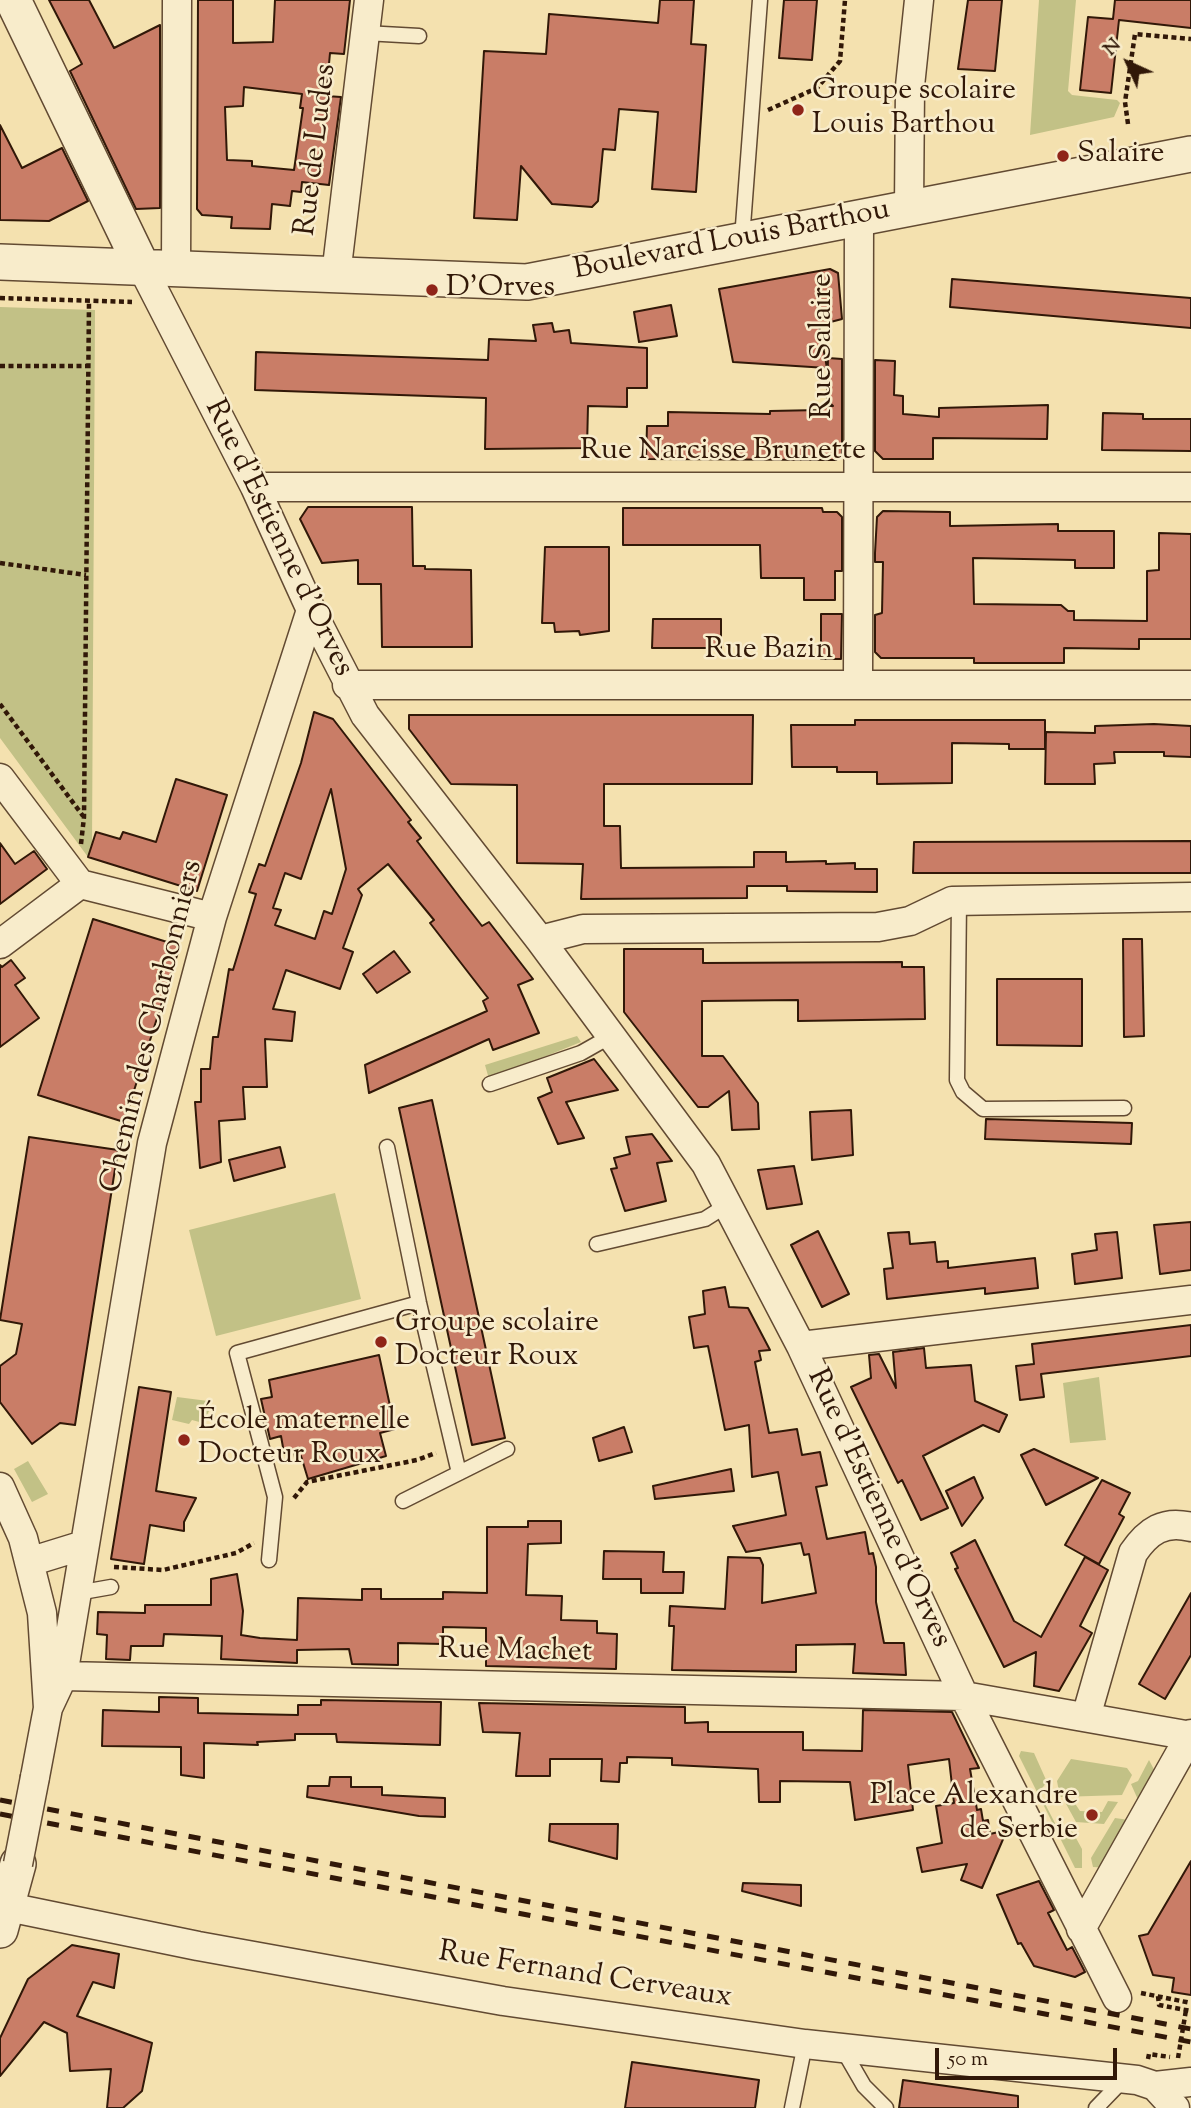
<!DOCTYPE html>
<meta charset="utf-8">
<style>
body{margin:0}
#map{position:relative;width:1191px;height:2108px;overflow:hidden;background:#f4e1af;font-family:"Sorts Mill Goudy",serif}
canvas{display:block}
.north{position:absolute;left:1093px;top:28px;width:70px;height:70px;-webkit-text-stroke:5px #f8eccb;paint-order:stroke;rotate:315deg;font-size:19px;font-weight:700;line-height:28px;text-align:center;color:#311808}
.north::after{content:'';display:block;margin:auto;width:24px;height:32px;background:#311808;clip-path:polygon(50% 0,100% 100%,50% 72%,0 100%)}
.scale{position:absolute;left:935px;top:2048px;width:182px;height:32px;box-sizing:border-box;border:4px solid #311808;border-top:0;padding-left:9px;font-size:21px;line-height:24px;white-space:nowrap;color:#311808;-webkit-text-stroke:5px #f8eccb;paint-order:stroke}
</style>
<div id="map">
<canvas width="1191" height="2108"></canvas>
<div class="north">N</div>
<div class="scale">50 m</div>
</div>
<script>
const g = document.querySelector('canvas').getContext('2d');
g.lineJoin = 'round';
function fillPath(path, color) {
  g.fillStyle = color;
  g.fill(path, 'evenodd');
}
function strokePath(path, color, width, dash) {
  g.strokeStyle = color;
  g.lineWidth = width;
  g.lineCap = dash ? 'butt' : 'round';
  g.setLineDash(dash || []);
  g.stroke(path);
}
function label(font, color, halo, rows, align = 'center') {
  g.font = font + ' "Sorts Mill Goudy",serif';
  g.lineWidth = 5;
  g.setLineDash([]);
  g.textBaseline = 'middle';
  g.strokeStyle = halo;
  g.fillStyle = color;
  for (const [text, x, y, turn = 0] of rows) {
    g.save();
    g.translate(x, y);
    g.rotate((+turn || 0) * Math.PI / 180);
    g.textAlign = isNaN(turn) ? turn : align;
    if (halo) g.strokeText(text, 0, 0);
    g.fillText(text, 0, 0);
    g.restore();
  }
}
const green = new Path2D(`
 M1039,0H1076L1068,91L1072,95L1117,100L1120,103L1114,117L1030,135Z
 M0,307L95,310L92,843L88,857L0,738Z
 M577,1036L581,1042L489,1079L485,1065Z
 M335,1193L361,1299L216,1336L189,1230Z
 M1099,1377L1106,1440L1070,1443L1063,1383Z
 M177,1397L208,1401L207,1407H211L203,1423L192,1420L189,1424L172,1420Z
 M28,1461L48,1494L32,1502L14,1469Z
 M1021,1751L1034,1753L1047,1782L1039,1792L1058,1829H1071L1082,1849V1868H1075L1019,1756Z
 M1071,1759L1127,1768L1132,1775L1122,1795L1060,1797L1057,1781Z
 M1149,1760L1159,1779L1109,1868L1093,1867L1091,1858L1115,1818L1129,1820L1139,1802L1131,1784L1138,1781Z
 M1108,1801L1118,1802L1104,1824L1076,1822L1065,1802H1074L1080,1811L1102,1812Z`);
const building = new Path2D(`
 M49,0H89L114,48L160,25V208L136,209L70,71L82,64Z
 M198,0H233V43L273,42L275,0H350L344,54L330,53L326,96L341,97L329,185L302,182L301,192L292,191L290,206L272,204L270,229L231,228L232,217L202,215L197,209ZM244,87L302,94L300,108H303L294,170L252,166V161L227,160L225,107L243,106Z
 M660,0H694L691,44L706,45L696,192L652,189L658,112L619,109L615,150L603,149L598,201L592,207L552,204L521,166L517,220L474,218L484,51L546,54L549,14L658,23Z
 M784,0H817L812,60L779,58Z
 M968,0H1002L995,71L958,69Z
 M1115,0H1191V28L1119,20L1111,93L1080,90L1088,17L1113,19Z
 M0,125L22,168L62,148L88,201L49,221L0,220Z
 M830,269L838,273L842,319L819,325L827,368L733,362L719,289Z
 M952,279L1191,298V328L950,307Z
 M671,305L677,336L639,342L634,312Z
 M552,323L554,332L569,330L571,343L647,348V388H627V407L588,406L587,448L485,449L486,398L255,390L256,352L488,360L489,339L536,341L533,325Z
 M828,358L842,359V456L836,460L646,459L647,426H668V412L770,414V411L820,410V406H833L827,400Z
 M875,360L895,361L894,395L903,396V414L939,417V408L1048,405L1047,439L933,438V459H883L875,451Z
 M1103,413L1143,414V419H1191V451L1102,450Z
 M308,507H412L413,566H425V569L471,570L472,647H382L381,584H358V560L322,563L300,519Z
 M623,508H822L823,512H837L842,517V571H835V600H804V578H761L760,545H623Z
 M883,511L950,512V526L1058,524V531H1114V568H1075V560L973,558L974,604L1061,605L1068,611H1074V620L1147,621V571L1159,570V533L1191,534V639H1139V649L1064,648V663H974V658H881L875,652V615L882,613L883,562H875V553L877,517Z
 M545,547H609V631L580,635L579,631L555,632L554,623H542Z
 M821,614H842L841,659H821Z
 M653,619H721V648H652Z
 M314,712L333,719L411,820L408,822L421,838L417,841L461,899L482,926L489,922L533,979L518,985L539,1033L493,1050L489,1039L369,1093L365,1065L487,1011L483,1001L488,998L430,923L434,920L388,864L358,889L362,895L343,948L353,952L340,989L286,970L273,1009L295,1012L292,1041L265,1039L267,1087H243L245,1119L219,1121L221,1162L200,1168L195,1102H201V1069H210L213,1037H218L229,969L233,970L256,894L249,892L259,864L265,866L301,763ZM331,789L346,869L332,914L324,911L315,939L275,925L281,910L273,908L285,873L301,879Z
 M409,715H753L752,784H604V826H620L621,868L754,867V852H786V862L826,861V864L855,863V869H877V892L787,891V886H747V898L581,899L583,864L517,863V785L451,784L409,729Z
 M855,720H1045V749H1009V744L952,743V783L877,784V772H837V767H792L791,725H855Z
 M1154,724L1191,726V757L1164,756V752H1114L1115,763L1094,764L1095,784H1045L1046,732L1095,733V726Z
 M176,779L227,795L197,891L88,857L96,832L120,839L123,832L156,842Z
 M1191,841V873H913L914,842Z
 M0,843L15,864L34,851L47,869L0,904Z
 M93,919L180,946L124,1122L38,1095Z
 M1123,939H1142L1144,1036L1124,1037Z
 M624,949H703V963L902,962V967H924L925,1019L798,1021V1000L702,1001V1056H723L758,1103L759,1129L732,1130L729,1091L708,1107H698L624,1012Z
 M394,951L410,972L377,993L363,974Z
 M11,960L25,978L15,985L39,1018L0,1047V965L2,967Z
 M997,979H1082V1046L997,1045Z
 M594,1059L618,1090L566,1102L584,1138L558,1144L538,1098L552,1092L547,1078Z
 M432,1100L505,1438L472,1445L399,1108Z
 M851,1110L853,1155L812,1160L810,1112Z
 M986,1119L1132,1123L1131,1144L985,1139Z
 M652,1134L672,1161L657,1163L666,1201L625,1211L611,1169L617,1168L614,1158L630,1154L626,1137Z
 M29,1137L118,1150L75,1425L60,1423L32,1444L0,1402V1366L16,1354L22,1324L0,1320Z
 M280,1147L285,1167L234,1181L229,1160Z
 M794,1166L802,1204L767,1209L758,1170Z
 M1191,1222V1270L1160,1274L1154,1225Z
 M818,1231L849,1294L822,1307L791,1245Z
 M909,1232L910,1244L935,1242L937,1262L948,1261V1268L1035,1258L1038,1288L985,1294V1288L887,1299L884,1269L893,1268L888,1233Z
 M1117,1232L1122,1278L1075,1284L1072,1254L1097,1250L1095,1234Z
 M725,1287L729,1307L748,1308L770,1350L759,1351L761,1360L755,1362L769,1433L797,1429L802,1455L820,1452L827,1485L816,1487L827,1539L865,1532L869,1554L873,1553L876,1567V1602L884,1643H904L906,1675L853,1673L855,1644L796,1645V1672L672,1670L674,1626H669L670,1606L725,1609L728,1557L760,1558L763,1565L762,1603L816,1593L809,1554L804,1555L801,1543L746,1552L733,1526L786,1515L778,1472L752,1477L749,1425L725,1430L708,1346L694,1348L689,1317L705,1314L703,1291Z
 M1191,1325V1356L1041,1374L1044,1397L1020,1400L1016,1366L1034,1364L1032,1344Z
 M924,1348L926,1368L971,1365L975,1401L1007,1415L999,1432L983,1425L923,1456L948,1508L921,1520L902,1480L898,1483L851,1387L871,1378L869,1355L879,1354L896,1388L893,1352Z
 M379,1355L395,1429L380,1433L386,1456L308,1479L301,1456L295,1458L294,1451L284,1453L281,1436L270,1439L261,1399L272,1397L269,1380Z
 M139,1387L171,1392L156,1491L196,1498L184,1522V1531L150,1525L144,1564L111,1559Z
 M624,1427L632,1452L599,1461L593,1438Z
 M1034,1449L1058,1460L1098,1478L1046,1505L1021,1455Z
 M731,1469L734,1491L655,1499L653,1486Z
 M974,1477L983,1498L962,1526L946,1491Z
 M1102,1480L1130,1493L1119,1514L1124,1517L1099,1564L1065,1545Z
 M528,1521H561V1543L528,1544L526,1595L562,1596L561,1620L597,1621V1633L617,1634L616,1669L486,1666V1628L443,1627V1644L398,1643V1665L352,1664L349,1649L297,1650V1663L221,1659L222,1636L164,1634L163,1646H131L130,1660L106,1659L107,1635L97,1634L98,1612L145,1613V1605H211V1579L237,1574L243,1611L241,1635L260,1638L297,1640L298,1598L362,1600V1589H381V1599H443V1592L487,1593V1527H528Z
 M975,1540L1014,1621L1041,1637L1085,1557L1108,1570L1080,1626L1092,1633L1059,1691L1034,1686L1036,1652L1004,1667L955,1569L958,1568L951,1553Z
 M604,1551L664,1552L663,1572H684L683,1593H641V1579H603Z
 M1191,1593V1655L1165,1699L1139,1684Z
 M159,1697L198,1698V1713L298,1715V1705H321V1700L441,1702L440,1745L337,1742L336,1734H295V1740L257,1742L258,1745L204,1743V1778L181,1775V1747L102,1746L103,1710L159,1712Z
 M479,1703L685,1707V1723L708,1722V1732H803V1750L862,1751L863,1710L952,1712L979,1768L970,1769L977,1810L981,1809L983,1821L988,1820L990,1834L1007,1830L982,1888L961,1880L967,1864L922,1872L917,1848L942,1843L936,1806L954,1803L949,1759L908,1765L913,1810L855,1820L850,1782L780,1781V1802H759L758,1769L672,1765V1758L627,1757V1763H620L619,1782L601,1781L602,1759H550V1776H516L520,1733L483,1732Z
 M330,1777H351V1787H382V1795L445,1798V1817L419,1816L307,1797L308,1786H329Z
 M550,1824H618L617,1859L549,1841Z
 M1191,1861V1995L1172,1992L1174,1978L1153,1975L1139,1936L1148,1934Z
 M1039,1881L1054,1910L1048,1913L1067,1950L1072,1947L1085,1972L1075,1977L1034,1966L1021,1943L1018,1944L997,1895Z
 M743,1883L801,1885V1906L742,1891Z
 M72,1945L119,1954L114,1988L93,1982L77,2016L152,2043L142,2091L123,2108H107L111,2069L70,2071L67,2033L44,2022L0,2076V2038L28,1979Z
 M632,2062L759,2080L755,2108H625Z
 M903,2080L1018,2096V2108H899Z`);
const path = new Path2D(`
 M768,110L817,88L840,61L845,0
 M1128,124L1125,102L1135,34L1191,39
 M0,298L132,302
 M0,366H88
 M0,563L86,575
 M0,704L83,816
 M81,844L84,817L89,302
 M294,1498L307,1482L417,1460L436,1453
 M114,1567L163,1570L236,1553L254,1543
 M1141,1993L1191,2003
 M1158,1996L1159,2005L1191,2011
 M1178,2058L1186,2010
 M1148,2059L1149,2054L1170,2057`);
const service = new Path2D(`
 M365,33L419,36
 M742,239L760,0
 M959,901L957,1080L963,1092L983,1109L1124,1108
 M490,1084L581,1053L611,1036
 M387,1147L419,1303L459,1473
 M597,1244L705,1219L727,1205
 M403,1501L507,1449
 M269,1560L275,1497L237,1353L419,1303
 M77,1593L111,1587
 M842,2048L864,2086L886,2108
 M792,2108L805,2044
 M1096,2108L1124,2079`);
const minor = new Path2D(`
 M909,208L910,86L919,0
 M142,267L255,487L311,610L365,715L540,940L706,1164L801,1346L964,1696L1117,1998
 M176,269L177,0
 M336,275L369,0
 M255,487H1191
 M347,685H1191
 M858,685L859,217
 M0,778L80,884
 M80,884L212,917
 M540,940L583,929L878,927L910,921L952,901L1191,897
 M0,944L80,884
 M801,1346L1191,1300
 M0,1487L23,1538L42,1613L48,1708L35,1777
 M29,1562L84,1545
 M63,1676L964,1696L1191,1736
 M48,1708L63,1676L152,1143L212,917L311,610
 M1086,1717L1133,1553C1148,1531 1164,1520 1191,1527
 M8,1907L198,1946L503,2001L805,2044L1137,2080L1155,2086L1175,2108
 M1081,1929L1191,1734
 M1155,2086L1191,2082`);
const tertiary = new Path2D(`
 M13,0L142,267
 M0,262L527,282L1191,154
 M0,1930L18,1864`);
const rail = new Path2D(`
 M0,1800L1191,2029
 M0,1814L1191,2042`);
const minorBridge = new Path2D(`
 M18,1864L35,1777`);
const markers = [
 [798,110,7,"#8f2418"],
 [1063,156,7,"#8f2418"],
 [432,290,7,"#8f2418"],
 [381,1342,7,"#8f2418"],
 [184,1440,7,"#8f2418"],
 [1092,1815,7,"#8f2418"]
];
const poiNames = [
 ["Groupe scolaire",812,93],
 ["Louis Barthou",812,127],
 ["Salaire",1077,156],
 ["D'Orves",446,290],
 ["Groupe scolaire",395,1325],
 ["Docteur Roux",395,1359],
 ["École maternelle",198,1423],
 ["Docteur Roux",198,1457],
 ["Place Alexandre",1078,1798,"right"],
 ["de Serbie",1078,1832,"right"]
];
const streetNames = [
 ["Rue de Ludes",318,150,-83],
 ["Boulevard Louis Barthou",732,242,-11],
 ["Rue Salaire",825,346,-90],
 ["Rue Narcisse Brunette",723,453],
 ["Rue d'Estienne d'Orves",277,539,64],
 ["Rue Bazin",769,652],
 ["Chemin des Charbonniers",154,1027,-76],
 ["Rue d'Estienne d'Orves",877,1509,65],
 ["Rue Machet",515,1653,1],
 ["Rue Fernand Cerveaux",585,1977,9]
];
fillPath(green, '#c2c186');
fillPath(building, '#c97d67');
strokePath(building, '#311808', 2);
strokePath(service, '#624a32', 17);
strokePath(minor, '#624a32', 31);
strokePath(tertiary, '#624a32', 38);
strokePath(path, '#311808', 4.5, [5, 3.5]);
strokePath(service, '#f8eccb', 14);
strokePath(minor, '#f8eccb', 28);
strokePath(tertiary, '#f8eccb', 35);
strokePath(rail, '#311808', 5, [12, 12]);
strokePath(minorBridge, '#624a32', 31, []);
strokePath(minorBridge, '#f8eccb', 28);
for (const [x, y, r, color] of markers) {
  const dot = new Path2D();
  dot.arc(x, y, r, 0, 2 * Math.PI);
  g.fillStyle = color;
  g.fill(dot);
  strokePath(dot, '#f8eccb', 2.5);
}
label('30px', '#311808', '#f8eccb', poiNames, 'left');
label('30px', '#311808', '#f8eccb', streetNames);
</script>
